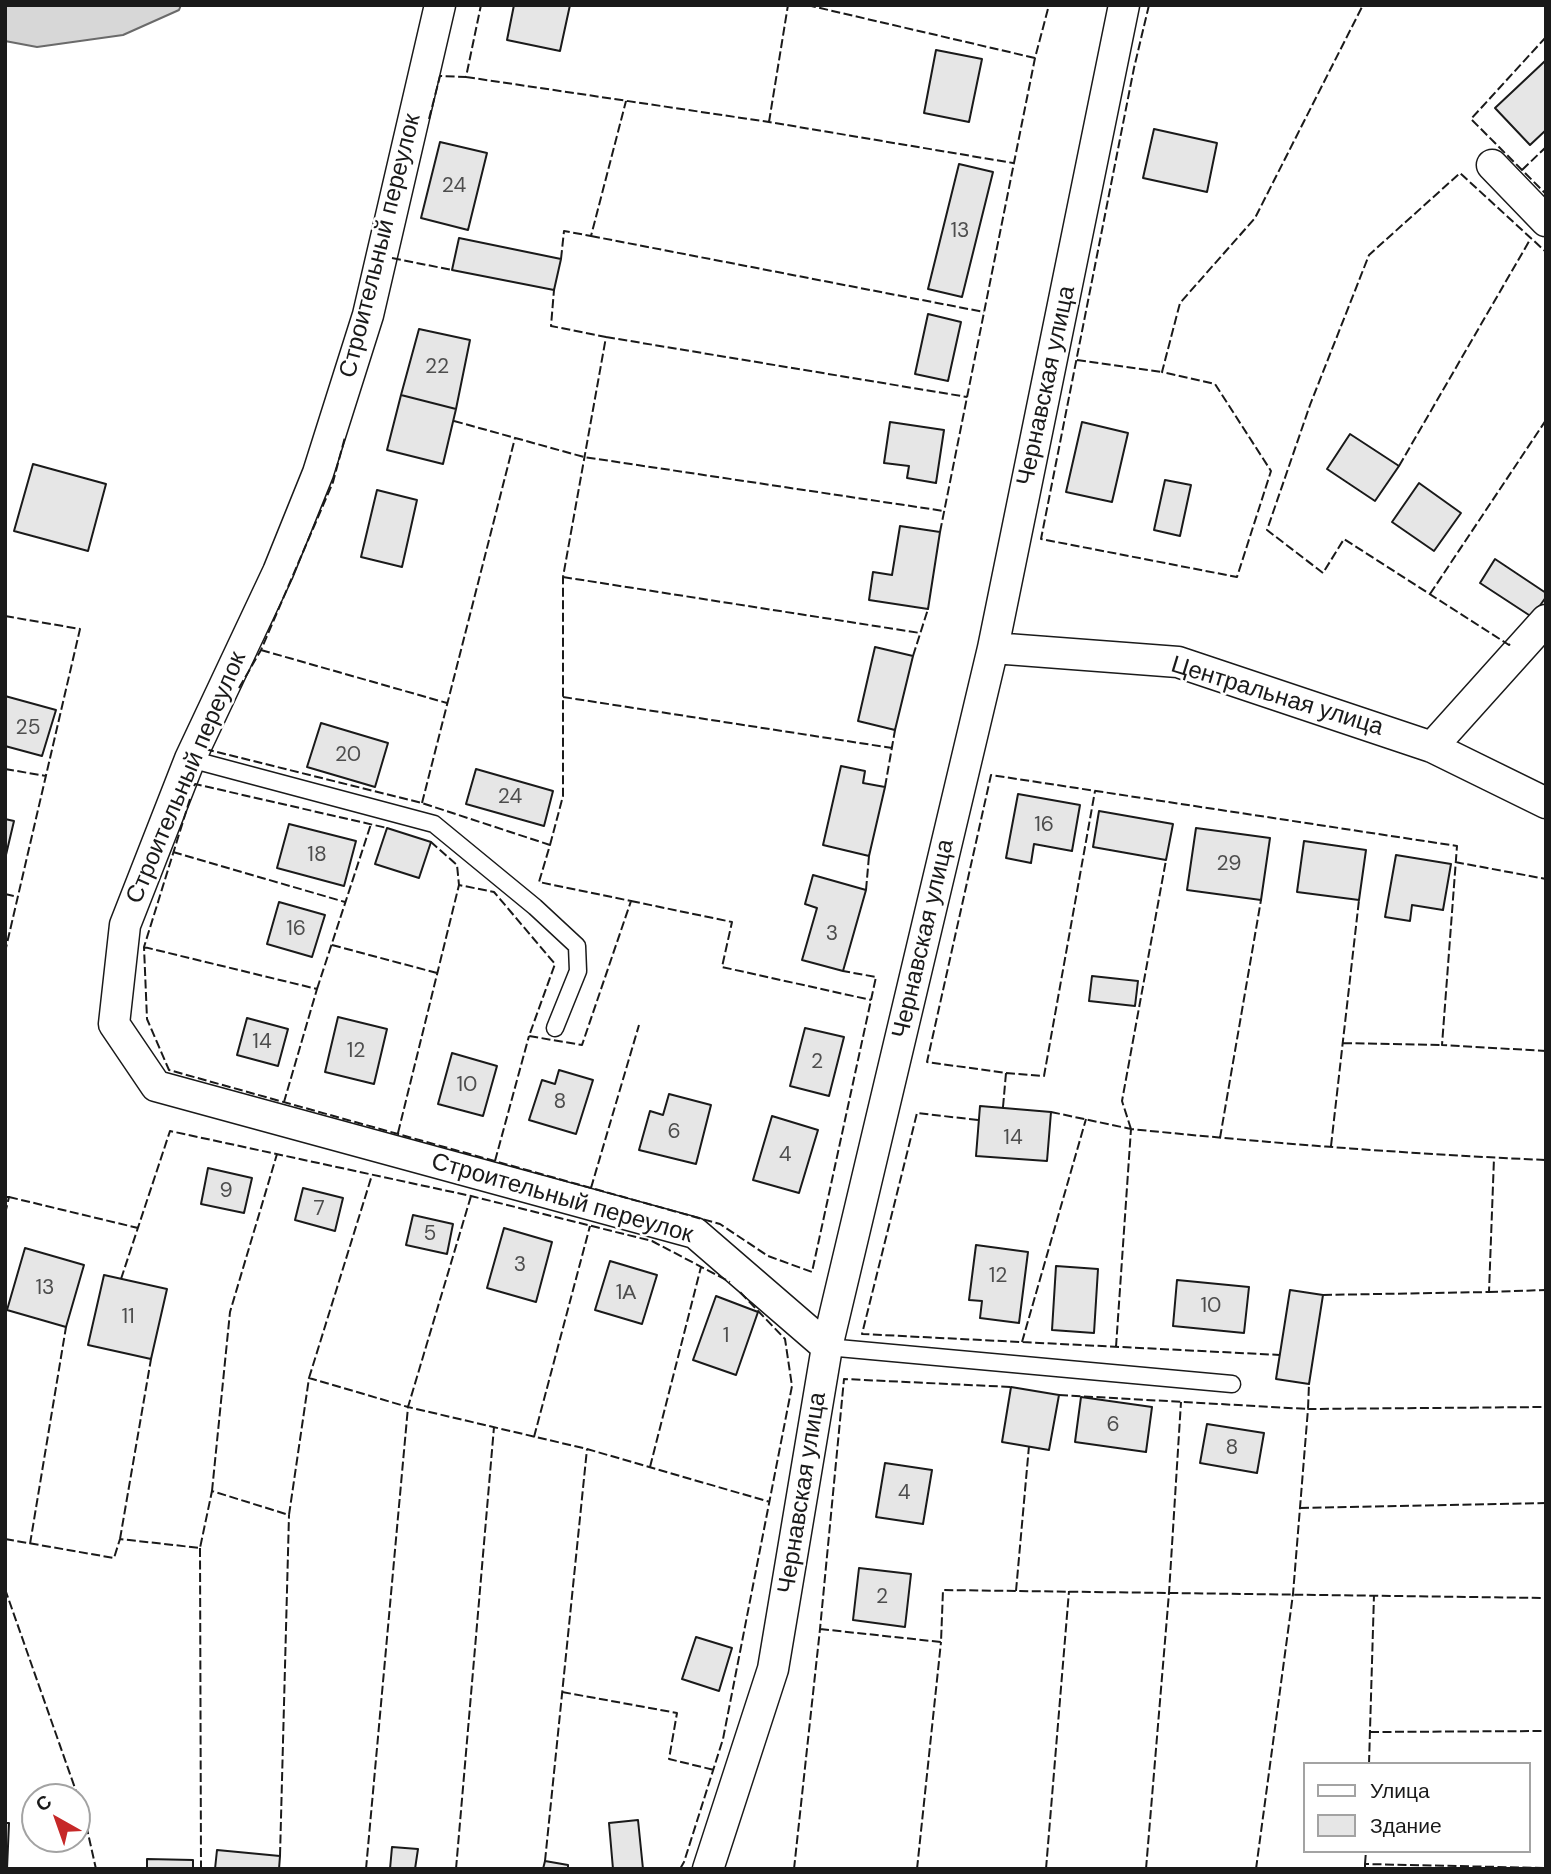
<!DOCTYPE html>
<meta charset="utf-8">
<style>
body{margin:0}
#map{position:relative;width:1551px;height:1874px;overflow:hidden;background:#fff;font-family:"DM Sans",sans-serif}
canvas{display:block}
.frame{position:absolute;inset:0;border:7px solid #1a1a1a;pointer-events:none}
.legend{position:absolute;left:1303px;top:1762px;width:228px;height:91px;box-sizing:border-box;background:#fff;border:2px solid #a3a3a3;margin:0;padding:9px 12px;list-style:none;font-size:21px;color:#1a1a1a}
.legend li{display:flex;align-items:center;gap:14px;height:35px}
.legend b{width:35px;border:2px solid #a3a3a3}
.north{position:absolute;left:21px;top:1783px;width:70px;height:70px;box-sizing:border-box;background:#fff;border:2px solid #a3a3a3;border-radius:50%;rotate:320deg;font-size:19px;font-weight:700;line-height:28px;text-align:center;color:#1a1a1a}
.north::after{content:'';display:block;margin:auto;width:24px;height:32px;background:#c62828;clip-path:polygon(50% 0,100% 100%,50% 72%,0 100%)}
</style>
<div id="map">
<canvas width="1551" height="1874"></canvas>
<div class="frame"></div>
<ul class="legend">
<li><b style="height:9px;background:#fff"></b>Улица</li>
<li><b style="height:19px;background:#e6e6e6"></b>Здание</li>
</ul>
<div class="north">С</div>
</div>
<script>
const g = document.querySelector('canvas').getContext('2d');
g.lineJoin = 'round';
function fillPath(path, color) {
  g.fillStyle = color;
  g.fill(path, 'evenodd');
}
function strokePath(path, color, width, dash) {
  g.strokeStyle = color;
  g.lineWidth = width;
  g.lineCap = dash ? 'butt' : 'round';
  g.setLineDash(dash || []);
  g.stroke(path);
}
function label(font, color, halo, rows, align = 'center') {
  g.font = font + ' "DM Sans",sans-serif';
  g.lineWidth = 5;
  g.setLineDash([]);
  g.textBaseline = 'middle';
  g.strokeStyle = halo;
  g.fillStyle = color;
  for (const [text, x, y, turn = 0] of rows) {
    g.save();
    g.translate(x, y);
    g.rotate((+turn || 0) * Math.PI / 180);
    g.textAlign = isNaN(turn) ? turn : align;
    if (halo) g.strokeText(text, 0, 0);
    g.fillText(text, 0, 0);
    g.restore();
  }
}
const water = new Path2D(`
 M5,5H181L179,10L123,35L37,47L5,41Z`);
const building = new Path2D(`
 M514,5H570L560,51L507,40Z
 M936,50L982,59L969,122L924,113Z
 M1545,61L1546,130L1530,145L1495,108Z
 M1154,129L1217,143L1207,192L1143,178Z
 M440,142L487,153L468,230L421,218Z
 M959,164L993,172L962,297L928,289Z
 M459,238L561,259L554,290L452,270Z
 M928,314L961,322L948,381L915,374Z
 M419,329L470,340L456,409L401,395Z
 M401,395L456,409L443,464L387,450Z
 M890,422L944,430L936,483L907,478L909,466L884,463Z
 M1082,422L1128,433L1112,502L1066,492Z
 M1350,434L1399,466L1375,501L1327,469Z
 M33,464L106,484L88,551L14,531Z
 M1165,480L1191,485L1180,536L1154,530Z
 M1419,483L1461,513L1434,551L1392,522Z
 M377,490L417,500L402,567L361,557Z
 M900,526L940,532L928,609L869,600L873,572L892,575Z
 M1495,559L1546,593V597L1532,617L1480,583Z
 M875,647L913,656L895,730L858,721Z
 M5,696L56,710L42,756L5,746Z
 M321,723L388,743L375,787L307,767Z
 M841,766L865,771L863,783L885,787L869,856L823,845Z
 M476,769L553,791L544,826L466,804Z
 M1018,794L1080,805L1072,851L1034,844L1031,863L1006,858Z
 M1099,811L1173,824L1166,860L1093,847Z
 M5,819L14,821L5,859Z
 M289,824L356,841L344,886L277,868Z
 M387,828L431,842L419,878L375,864Z
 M1196,828L1270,838L1261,900L1187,890Z
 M1304,841L1366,850L1359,900L1297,892Z
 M1396,855L1451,864L1443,910L1412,905L1410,921L1385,917Z
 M813,875L866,890L843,971L802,960L817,908L805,904Z
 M279,902L325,915L312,957L267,944Z
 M1092,976L1138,981L1135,1006L1089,1001Z
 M338,1017L387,1029L374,1084L325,1072Z
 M247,1018L288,1029L278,1066L237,1055Z
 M805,1028L844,1037L829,1096L790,1086Z
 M452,1053L497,1066L483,1116L438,1104Z
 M559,1070L593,1080L576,1134L529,1120L542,1080L555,1084Z
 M669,1094L711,1105L696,1164L639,1150L650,1111L663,1115Z
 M980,1106L1051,1112L1047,1161L976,1156Z
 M772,1116L818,1130L799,1193L753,1180Z
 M208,1168L252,1178L244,1213L201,1204Z
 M303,1188L343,1198L335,1231L295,1220Z
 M413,1215L453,1224L447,1254L406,1245Z
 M504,1228L552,1242L536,1302L487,1288Z
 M976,1245L1028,1252L1019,1323L980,1318L982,1301L969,1300Z
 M25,1248L84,1265L66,1327L7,1310Z
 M610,1261L657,1275L642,1324L595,1310Z
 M1056,1266L1098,1269L1094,1333L1052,1330Z
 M104,1275L167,1289L151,1359L88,1345Z
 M1177,1280L1249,1287L1244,1333L1173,1326Z
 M1290,1290L1323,1295L1309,1384L1276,1379Z
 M716,1296L758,1312L736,1375L693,1360Z
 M1011,1387L1059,1395L1049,1450L1002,1442Z
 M1081,1397L1152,1407L1146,1452L1075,1442Z
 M1207,1424L1264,1433L1257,1473L1200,1463Z
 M885,1463L932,1470L923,1524L876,1517Z
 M859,1568L911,1574L905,1627L853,1620Z
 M696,1637L732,1648L719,1691L682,1679Z
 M638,1820L643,1869H613L609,1823Z
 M5,1823H9L7,1869H5Z
 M392,1847L418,1849L415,1869H390Z
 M217,1850L280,1856L279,1869H215Z
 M147,1859L193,1860V1869H147Z
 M545,1861L568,1865V1869H543Z`);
const lane = new Path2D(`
 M190,759L434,824L535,907L577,946L578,971L555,1028
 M827,1347L1232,1384`);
const street = new Path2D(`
 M440,5L368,315L318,473L278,572L190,759L125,925L114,1024L156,1086L695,1233L827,1347
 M1492,165L1546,221
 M993,648L1178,662L1432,747L1546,803
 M1432,747L1546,620
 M708,1869L773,1669L827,1347L993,648L1124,5`);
const fence = new Path2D(`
 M807,5L1035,58
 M1149,5L1134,68L1041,539L1237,577L1271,471L1215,384L1162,372L1180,303L1255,218L1363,5
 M1546,37L1471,119L1546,194
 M466,77L769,122L1013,163
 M429,119L440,76L466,77L481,5
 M769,122L788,5
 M1522,170L1546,147
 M591,236L984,312
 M392,258L452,270
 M561,259L564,231L591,236L626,101
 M606,337L967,397
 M1077,360L1162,372
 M454,421L584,457L944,511
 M1399,466L1531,238
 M940,532L1035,58L1049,5
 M563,577L920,633
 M1430,594L1546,420
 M5,616L80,629L5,952
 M1510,644L1509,645L1344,539L1323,573L1267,530L1310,405L1369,255L1460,173L1546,252
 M261,650L447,703
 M913,656L928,609
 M239,688L261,650L333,482L345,437
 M563,697L892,748
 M205,749L422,803L550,845L539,882L631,901L582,1045L529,1036L555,964L494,892L459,885L457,865L431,842
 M5,769L46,776
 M194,786L195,784L387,828
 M885,787L895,730
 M190,799L144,947L147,1019L169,1070L720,1224L768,1256L812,1272L876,977L843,971
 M422,803L515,438
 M550,845L563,796V577L606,337L551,326L554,290
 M173,852L345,902
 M1455,862L1546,879
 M866,890L869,856
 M5,894L18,897
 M631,901L732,922L722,967L871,1000
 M332,945L437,973
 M144,947L317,989L284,1102
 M317,989L371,824
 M1343,1043L1442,1045
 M1006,1073L1044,1076L1095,791
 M1003,1107L1006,1073L927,1062L991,775L1457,846L1442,1045L1546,1051
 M1051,1112L1131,1129
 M978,1120L917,1113L862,1334L1280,1355
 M1131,1129L1122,1101L1166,860
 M398,1133L459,885
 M1220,1138L1261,900
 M1331,1146L1359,900
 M495,1161L529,1036
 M591,1188L639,1025
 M5,1197H9L5,1214
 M9,1197L138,1228
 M121,1279L170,1131L471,1196L652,1241L730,1282
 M1489,1292L1546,1290
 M1323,1295L1489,1292L1494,1158
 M1022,1342L1086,1119
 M1116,1347L1131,1129C1269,1143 1407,1154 1546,1160
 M309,1378L372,1175
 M1059,1395L1308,1409L1309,1384
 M534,1437L590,1226
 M650,1467L701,1267
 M212,1491L230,1312L277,1154
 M1300,1508L1546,1503
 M5,1539L114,1558L120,1539L200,1548L212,1491L289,1515L309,1378L408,1407L587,1449L770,1502
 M120,1539L151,1359
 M30,1544L66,1327
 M200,1548L201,1869
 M5,1589L83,1811L96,1869
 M1016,1591L1029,1446
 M820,1629L941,1642L943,1590L1546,1598
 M562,1692L677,1713L669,1759L714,1770
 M1370,1732L1546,1731
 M1369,1764L1374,1595
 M280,1856L289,1515
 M545,1861L587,1449
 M1365,1864L1366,1851
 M366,1869L408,1407L471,1196
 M456,1869L494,1427
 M680,1869L684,1862L723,1739L792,1386L785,1339L738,1290
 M794,1869L820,1629L844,1379L1011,1387
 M917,1869L941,1642
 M1046,1869L1069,1591
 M1146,1869L1169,1593L1181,1402
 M1256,1869L1293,1594L1308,1409L1546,1407
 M1365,1869V1864L1546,1868`);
const numberNames = [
 ["24",454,186],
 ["13",960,231],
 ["22",437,367],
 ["25",28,728],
 ["20",348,755],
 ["24",510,797],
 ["16",1044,825],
 ["18",317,855],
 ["29",1229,864],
 ["16",296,929],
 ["3",832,934],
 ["14",262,1042],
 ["12",356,1051],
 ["2",817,1062],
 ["10",467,1085],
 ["8",560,1102],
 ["6",674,1132],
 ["14",1013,1138],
 ["4",785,1155],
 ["9",226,1191],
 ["7",319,1209],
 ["5",430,1234],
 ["3",520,1265],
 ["12",998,1276],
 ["13",45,1288],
 ["1А",626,1293],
 ["10",1211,1306],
 ["11",128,1317],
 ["1",726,1336],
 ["6",1113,1425],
 ["8",1232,1448],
 ["4",904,1493],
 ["2",882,1597]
];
const streetNames = [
 ["Строительный переулок",381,246,-76],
 ["Чернавская улица",1047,386,-78],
 ["Центральная улица",1277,697,17],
 ["Строительный переулок",187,778,-67],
 ["Чернавская улица",924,939,-77],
 ["Строительный переулок",562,1199,16],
 ["Чернавская улица",803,1493,-81]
];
fillPath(water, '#d7d7d7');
strokePath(water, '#6a6a6a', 2);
fillPath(building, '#e6e6e6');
strokePath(building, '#1a1a1a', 2);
strokePath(lane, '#1a1a1a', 19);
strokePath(street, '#1a1a1a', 33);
strokePath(lane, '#fff', 16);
strokePath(street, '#fff', 30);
strokePath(fence, '#1a1a1a', 2, [9, 3.5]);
label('21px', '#4d4d4d', null, numberNames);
label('24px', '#1a1a1a', '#fff', streetNames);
</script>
